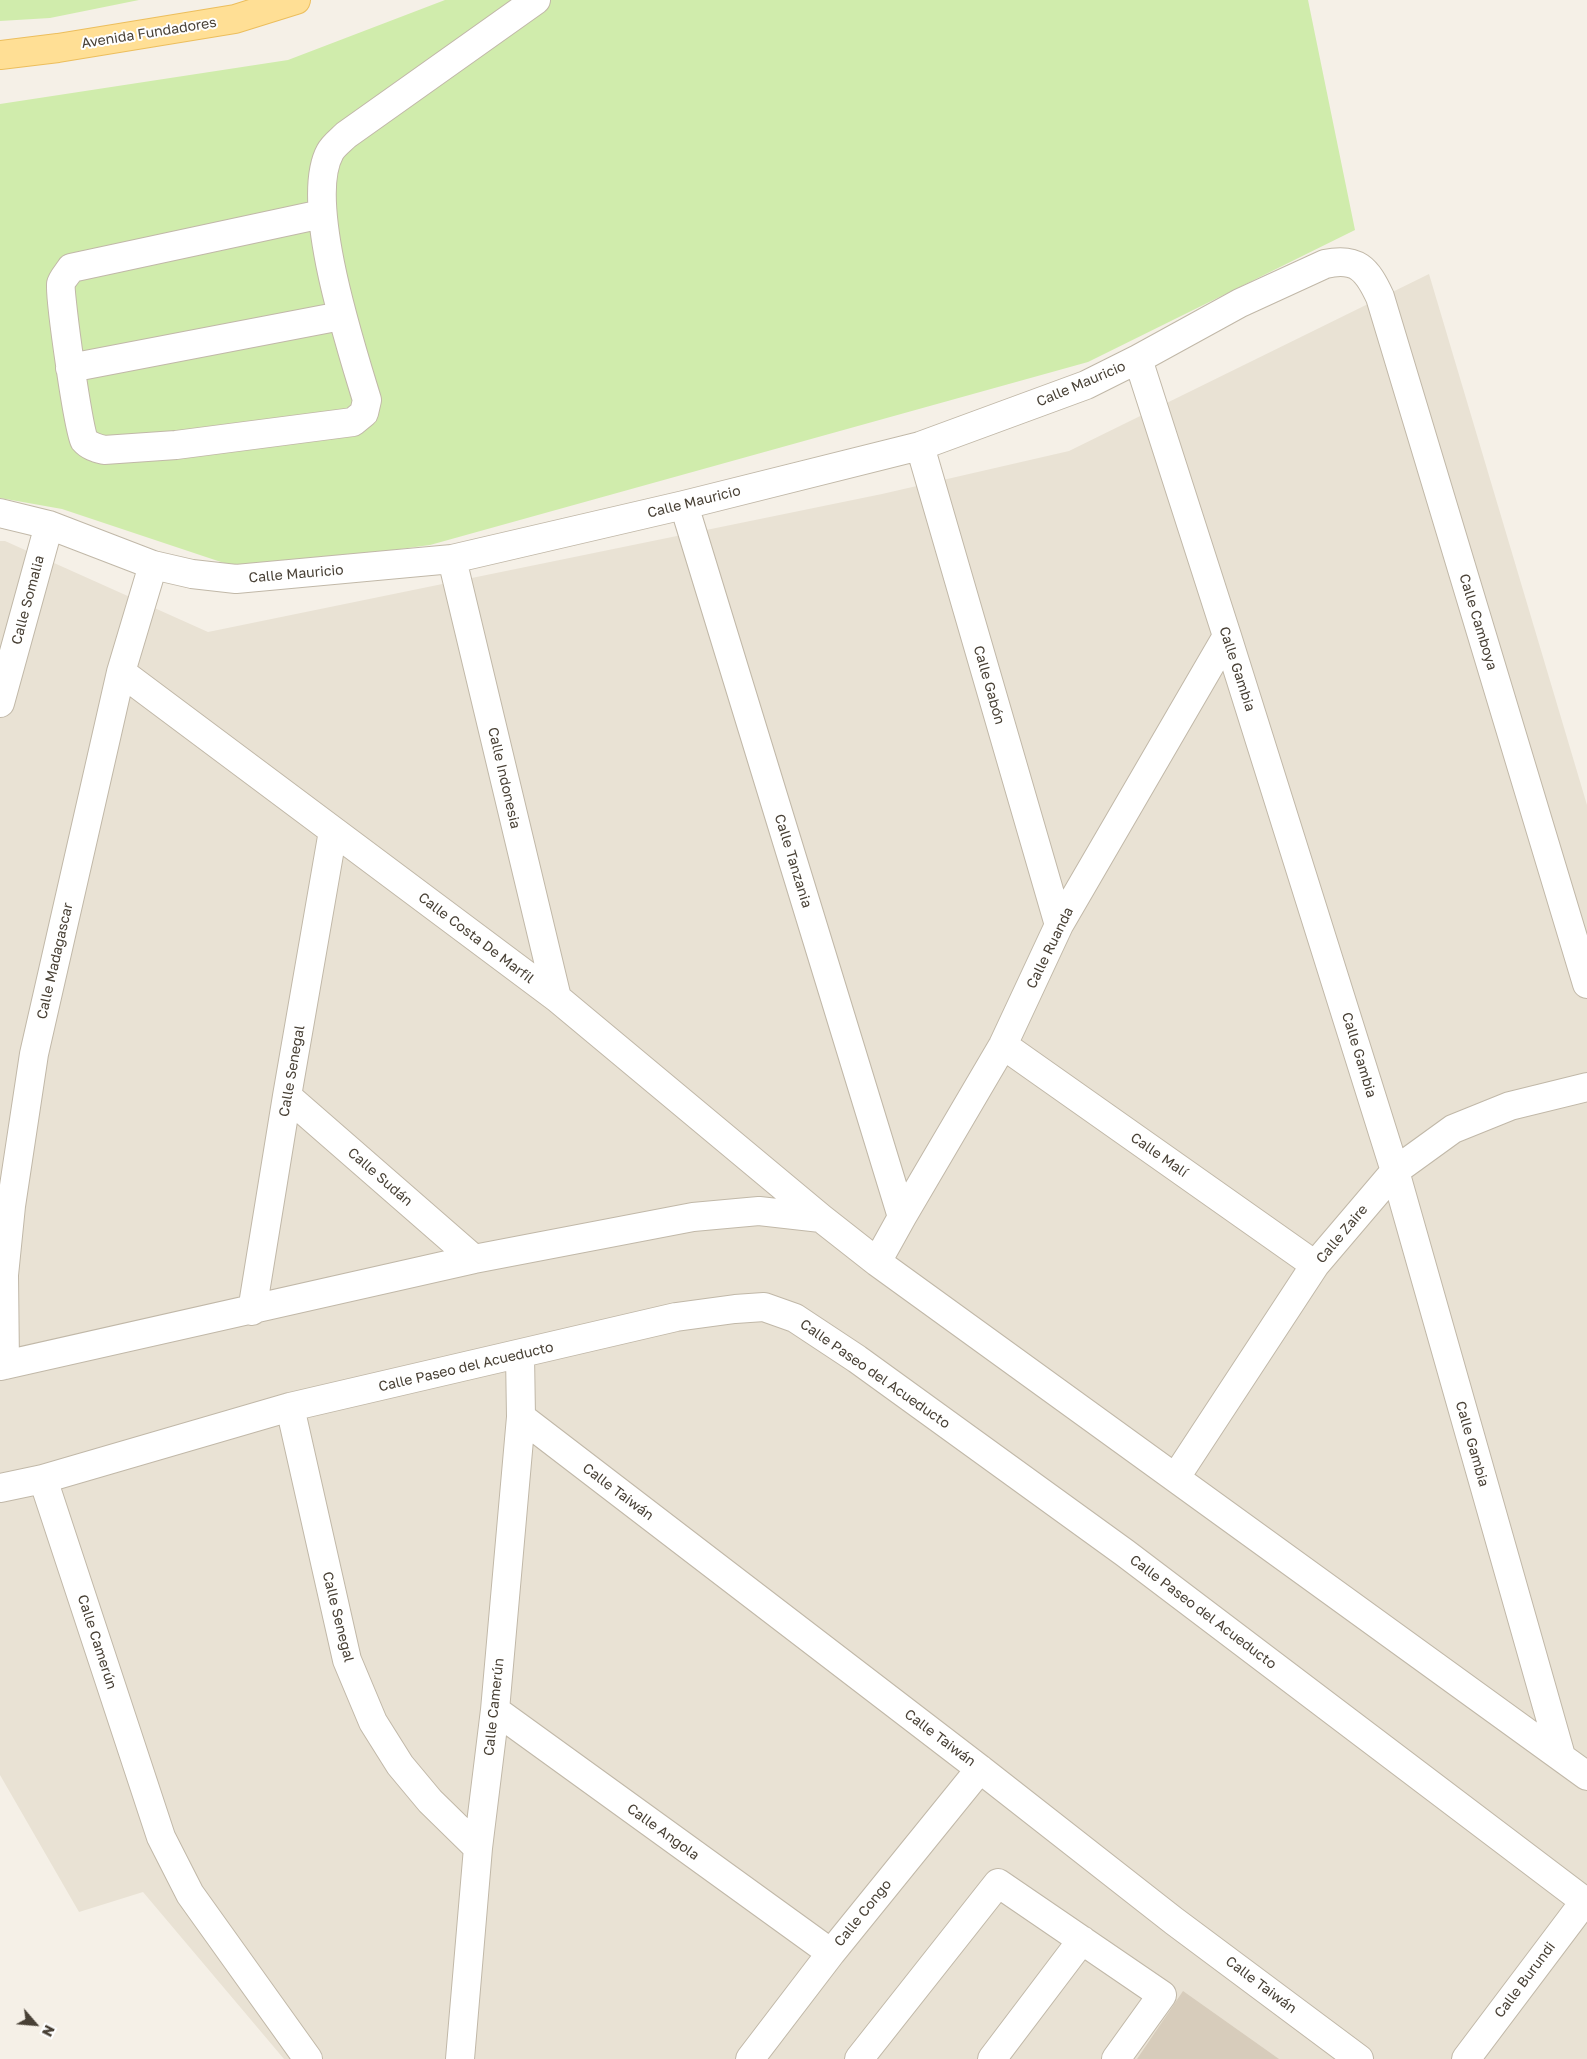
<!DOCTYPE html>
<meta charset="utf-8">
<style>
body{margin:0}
#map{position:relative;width:1587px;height:2059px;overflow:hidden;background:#f5f0e7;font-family:"Golos Text",sans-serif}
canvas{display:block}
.north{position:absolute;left:10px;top:1999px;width:50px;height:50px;-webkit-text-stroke:4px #fff;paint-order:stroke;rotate:117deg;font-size:14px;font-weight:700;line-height:20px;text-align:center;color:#484035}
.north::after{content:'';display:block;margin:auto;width:18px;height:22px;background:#484035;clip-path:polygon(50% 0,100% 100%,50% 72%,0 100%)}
</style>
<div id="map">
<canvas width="1587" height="2059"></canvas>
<div class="north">N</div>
</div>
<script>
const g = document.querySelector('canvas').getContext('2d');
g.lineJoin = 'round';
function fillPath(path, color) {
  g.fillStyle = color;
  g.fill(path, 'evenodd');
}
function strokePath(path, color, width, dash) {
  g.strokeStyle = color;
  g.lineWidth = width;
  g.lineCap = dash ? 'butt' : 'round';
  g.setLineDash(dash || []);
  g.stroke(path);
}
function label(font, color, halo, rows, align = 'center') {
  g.font = font + ' "Golos Text",sans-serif';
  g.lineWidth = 4;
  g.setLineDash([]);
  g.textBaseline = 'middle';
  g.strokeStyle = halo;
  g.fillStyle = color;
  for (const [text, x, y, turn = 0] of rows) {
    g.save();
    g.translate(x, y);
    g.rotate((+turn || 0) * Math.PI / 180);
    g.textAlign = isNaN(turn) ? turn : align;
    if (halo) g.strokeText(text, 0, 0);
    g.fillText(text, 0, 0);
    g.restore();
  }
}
const residential = new Path2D(`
 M1429,274L1587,805V2059H284L143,1892L79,1912L0,1775V541H5L208,632L882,494L1069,451Z`);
const green = new Path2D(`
 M0,0H139L50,18L0,21Z
 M445,0H1308L1355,230L1088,362L430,545L245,570L62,509L0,498V104L288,60Z`);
const building = new Path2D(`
 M1183,1991L1279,2059H1137Z`);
const minor = new Path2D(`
 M322,214L71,268C68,273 62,279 61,284C59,295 79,433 84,440C89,446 96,448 104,450L176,445L353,422L364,413L367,400C351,347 303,201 330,152C333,146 341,140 346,135L536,0
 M1138,359L1227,636L1395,1171L1561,1756
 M70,368L341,316
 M920,446L1059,925
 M684,505L902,1217
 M0,513L49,525L153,565L192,574L236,579L452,559L684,505L920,446L1086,385L1138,359L1240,303L1325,264C1357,257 1367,269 1380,297L1587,984
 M452,559L557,998
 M121,672L557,998L821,1218
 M0,703L49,525
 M1003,1045L1315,1265
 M287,1096L474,1259
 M877,1262L902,1217L1003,1045L1059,925L1227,636
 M252,1311L287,1096L333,831
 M5,1365L4,1275L11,1206L34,1054L121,672L153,565
 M0,1366L474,1259L693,1217L759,1211L821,1218L877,1262L1587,1776
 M290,1407L347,1660L373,1722L400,1765L430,1801L478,1848
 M521,1417L980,1769L1174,1921L1359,2059
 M1176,1477L1315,1265L1395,1171L1453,1129L1510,1106L1587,1087
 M43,1479L161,1837L190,1894L308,2059
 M0,1488L43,1479L290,1407L676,1317L735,1309L764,1307L795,1318L857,1359L1125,1553L1587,1903
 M495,1710L831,1953
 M460,2059L478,1848L495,1710L521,1417L520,1355
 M750,2059L831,1953L980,1769
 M859,2059L998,1883L1162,1995L1116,2059
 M992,2059L1082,1940
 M1466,2059L1585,1901`);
const major = new Path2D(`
 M0,55L58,48L235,19L296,0`);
const streetNames = [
 ["Avenida Fundadores",149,33,-9],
 ["Calle Mauricio",1081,384,-23],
 ["Calle Mauricio",694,502,-14],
 ["Calle Mauricio",296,574,-5],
 ["Calle Somalia",28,600,-75],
 ["Calle Camboya",1478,622,73],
 ["Calle Gambia",1237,669,72],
 ["Calle Gabón",989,685,74],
 ["Calle Indonesia",504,778,77],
 ["Calle Tanzania",793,861,73],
 ["Calle Costa De Marfil",476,938,37],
 ["Calle Ruanda",1050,948,-64],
 ["Calle Madagascar",55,961,-77],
 ["Calle Gambia",1359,1055,73],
 ["Calle Senegal",292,1071,-80],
 ["Calle Malí",1159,1155,35],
 ["Calle Sudán",380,1177,41],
 ["Calle Zaire",1342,1234,-50],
 ["Calle Paseo del Acueducto",466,1367,-13],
 ["Calle Paseo del Acueducto",875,1374,35],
 ["Calle Gambia",1472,1444,74],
 ["Calle Taiwán",618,1492,37],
 ["Calle Paseo del Acueducto",1203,1612,37],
 ["Calle Senegal",338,1617,76],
 ["Calle Camerún",97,1642,72],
 ["Calle Camerún",494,1707,-84],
 ["Calle Taiwán",940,1738,37],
 ["Calle Angola",663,1832,36],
 ["Calle Congo",863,1913,-51],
 ["Calle Burundi",1525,1980,-53],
 ["Calle Taiwán",1261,1985,37]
];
fillPath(residential, '#e9e2d4');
fillPath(green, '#d0ecac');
fillPath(building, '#d7ccbb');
strokePath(minor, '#c1b8a8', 30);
strokePath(major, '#ecbe5d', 30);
strokePath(minor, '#fff', 28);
strokePath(major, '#ffdf95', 28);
label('14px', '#484035', '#fff', streetNames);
</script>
